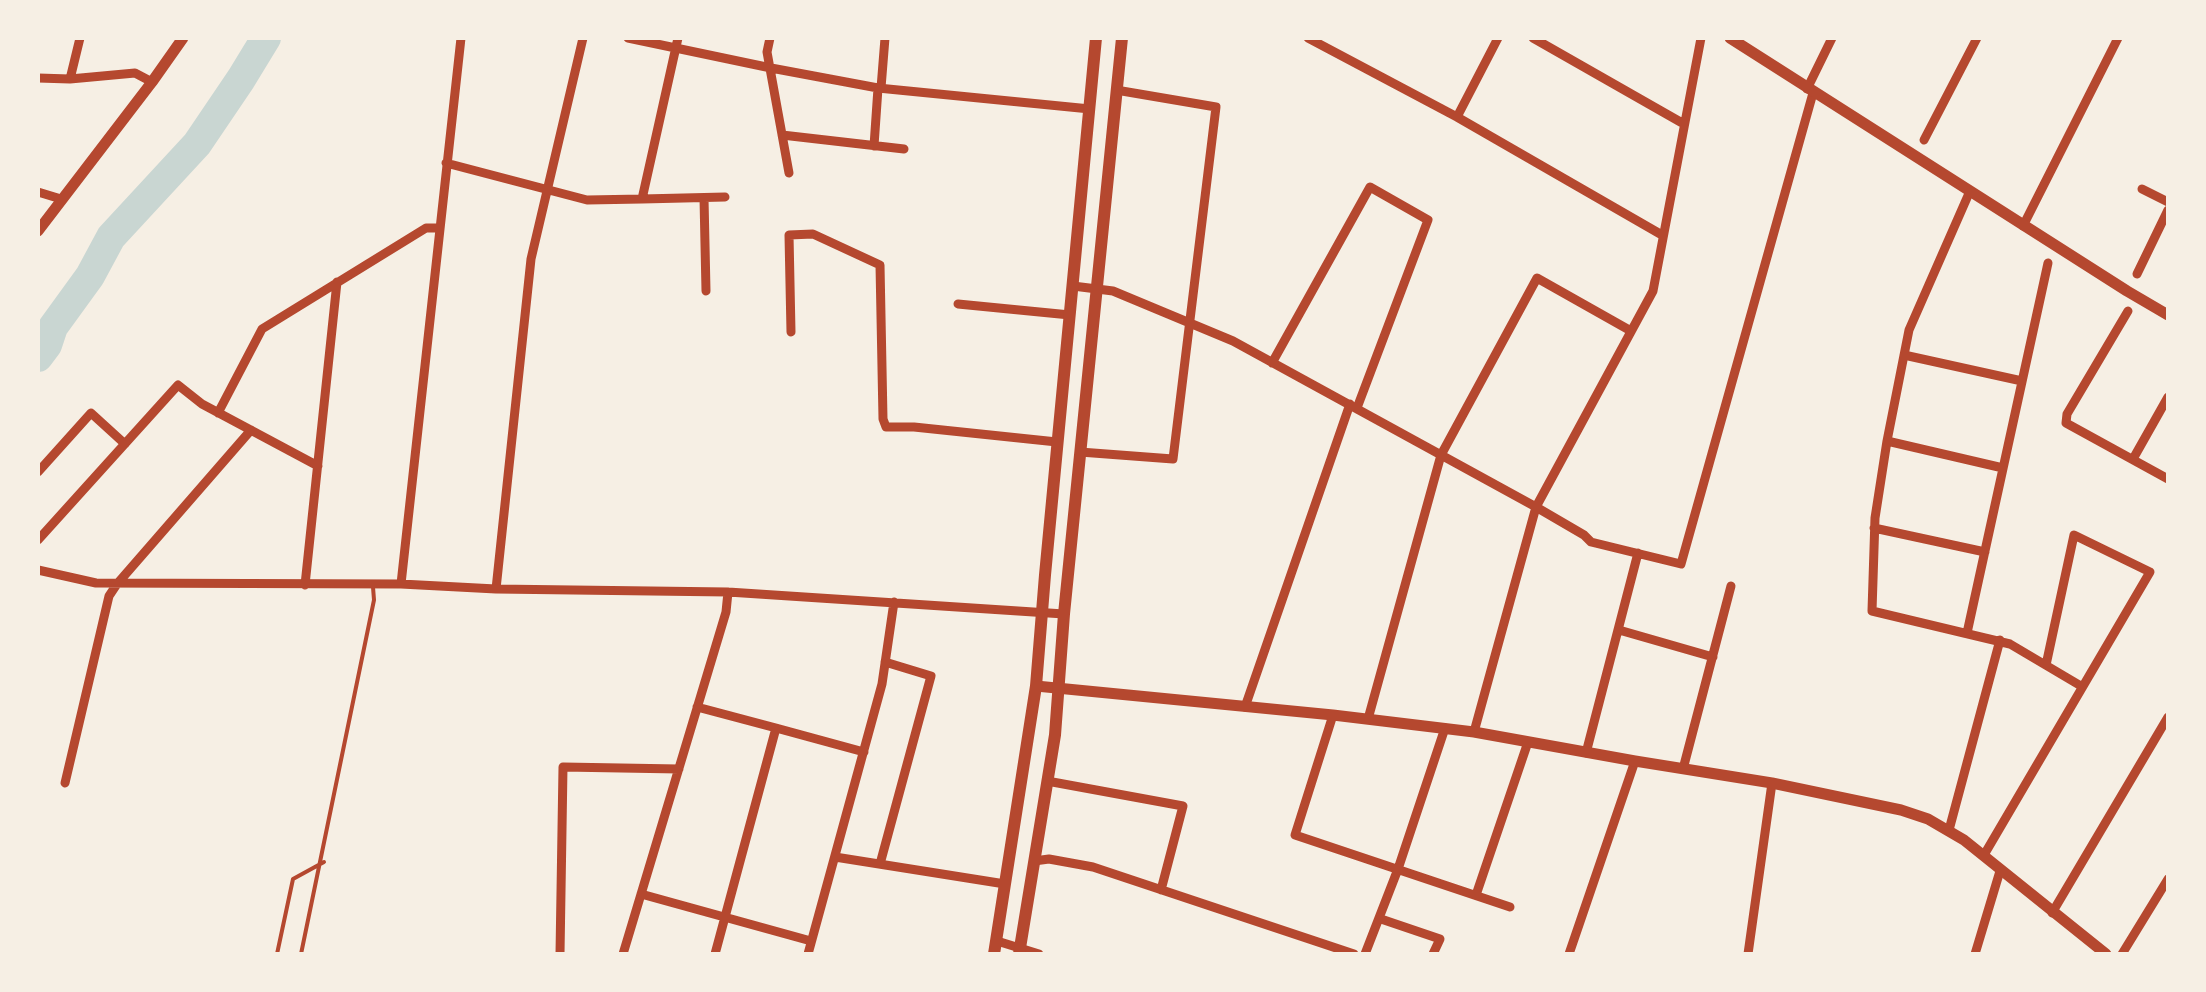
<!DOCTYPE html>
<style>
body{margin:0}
#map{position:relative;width:2206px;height:992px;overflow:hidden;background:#f6efe4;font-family:Signika,sans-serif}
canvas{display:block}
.frame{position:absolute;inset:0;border:40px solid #f6efe4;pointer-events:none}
</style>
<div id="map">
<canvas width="2206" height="992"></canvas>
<div class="frame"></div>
</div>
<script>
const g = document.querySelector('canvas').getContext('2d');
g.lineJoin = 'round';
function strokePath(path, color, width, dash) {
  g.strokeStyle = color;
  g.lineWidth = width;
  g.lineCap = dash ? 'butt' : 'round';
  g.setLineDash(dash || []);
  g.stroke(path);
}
const river = new Path2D(`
 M38,357L47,345L53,327L90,276L111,237L197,144L241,79L266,38`);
const service = new Path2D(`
 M277,954L293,879L324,862
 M301,954L374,600L373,587`);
const minor = new Path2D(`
 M628,38L771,68L878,88L1090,109
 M770,38L767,52L789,173
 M1308,38L1457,117L1662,235
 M1533,38L1684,124
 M38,78L70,79L135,73L152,82
 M70,79L80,38
 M881,88L885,38
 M1807,89L1832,38
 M1457,117L1498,38
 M782,135L904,149
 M1924,140L1977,38
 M874,146L878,88
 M446,163L587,200L642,199L678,38
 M2142,189L2168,202
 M1970,191L1909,330L1887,441L1875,518L1872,611L2010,644L2081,686
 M38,192L61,199
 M704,198L706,291
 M642,199L725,197
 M2023,226L2118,38
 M2137,274L2168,210
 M1073,286L1113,291L1233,341L1536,507L1584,535L1591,542L1681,564L1813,93
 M958,304L1070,315
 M2128,311L2067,414L2066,423L2168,479
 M791,332L789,235L813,234L880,265L883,419L886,427H914L1057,442
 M1904,355L2022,381
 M1272,363L1370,187L1428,220L1357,408
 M218,413L262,329L426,228H440
 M1887,441L2003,468
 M1080,452L1173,459L1216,107L1116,90
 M2133,459L2168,397
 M38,472L91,413L125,444
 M1874,528L1985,552
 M38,540L178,385L202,404L318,466
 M38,570L96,583L401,584L496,589L728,592L1064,614
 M401,584L461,38
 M305,585L337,282
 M496,589L531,259L583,38
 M1619,630L1713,657
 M1967,633L2048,263
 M697,707L776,728L715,954
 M1245,707L1350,404
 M1333,715L1295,835L1510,907
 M1368,719L1441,455L1537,278L1631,331
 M776,728L864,752
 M1474,732L1536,507L1653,291L1701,38
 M1586,753L1638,553
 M1683,769L1731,586
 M1047,781L1183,806L1161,890
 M65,783L109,596L117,584L251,430
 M1949,830L2000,640
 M1984,855L2150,572L2074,535L2046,665
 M835,857L1005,884
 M1034,861L1049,859L1093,867L1354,954
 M880,864L931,676L885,662
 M641,894L811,941
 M1476,895L1528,742
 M2052,913L2168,717
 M1381,919L1440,939L1433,954
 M997,941L1039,954
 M560,954L563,767L679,769
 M623,954L726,612L728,592
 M808,954L882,684L894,602
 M1365,954L1398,869L1445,728
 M1569,954L1635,761
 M1748,954L1772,783
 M1975,954L2000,871
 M2122,954L2168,879`);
const tertiary = new Path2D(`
 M1730,38L2127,291L2168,315
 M38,231L152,82L183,38
 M1036,686L1333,715L1474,732L1635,761L1772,783L1901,810L1928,819L1964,840L2106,954`);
const secondary = new Path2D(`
 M994,954L1036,686L1045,575L1096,38
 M1019,954L1055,735L1064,614L1122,38`);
strokePath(river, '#c9d6d2', 30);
strokePath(service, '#b5482f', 4);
strokePath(minor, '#b5482f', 9);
strokePath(tertiary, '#b5482f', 11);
strokePath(secondary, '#b5482f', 12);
</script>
